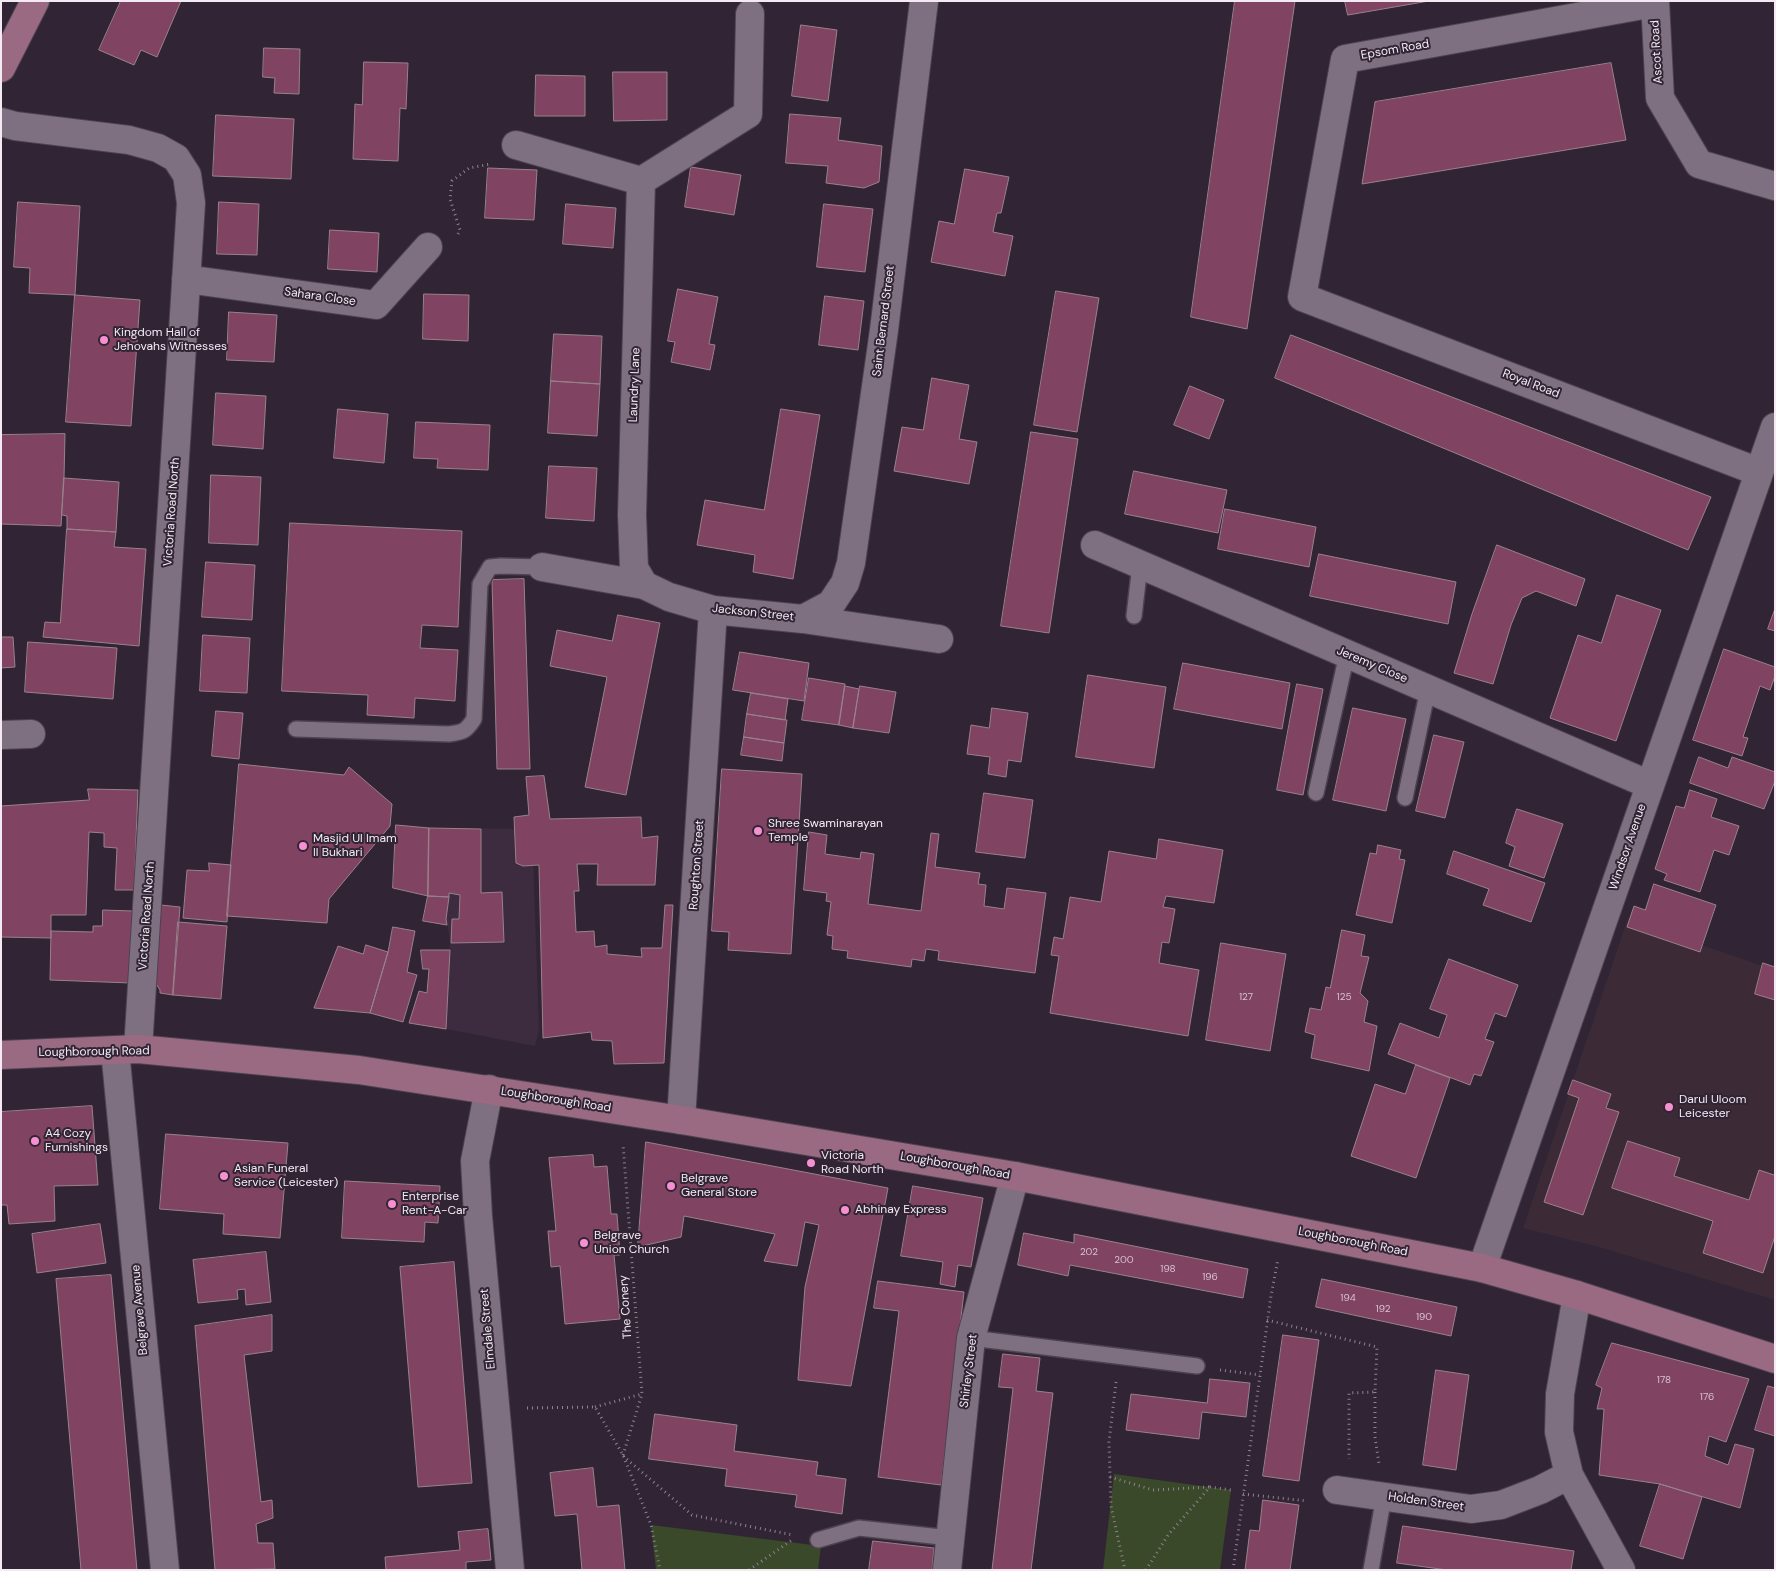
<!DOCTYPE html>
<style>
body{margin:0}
#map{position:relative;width:1776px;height:1571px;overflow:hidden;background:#312434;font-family:"DM Sans",sans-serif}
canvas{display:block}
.frame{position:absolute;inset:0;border:2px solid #f3eaf4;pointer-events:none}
</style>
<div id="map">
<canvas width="1776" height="1571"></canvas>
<div class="frame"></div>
</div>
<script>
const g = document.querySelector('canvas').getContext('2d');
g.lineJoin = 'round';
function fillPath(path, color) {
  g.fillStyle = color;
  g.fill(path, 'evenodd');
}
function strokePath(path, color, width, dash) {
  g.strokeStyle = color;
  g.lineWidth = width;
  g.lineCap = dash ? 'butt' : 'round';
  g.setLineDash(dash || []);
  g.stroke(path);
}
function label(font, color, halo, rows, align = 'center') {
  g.font = font + ' "DM Sans",sans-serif';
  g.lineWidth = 4;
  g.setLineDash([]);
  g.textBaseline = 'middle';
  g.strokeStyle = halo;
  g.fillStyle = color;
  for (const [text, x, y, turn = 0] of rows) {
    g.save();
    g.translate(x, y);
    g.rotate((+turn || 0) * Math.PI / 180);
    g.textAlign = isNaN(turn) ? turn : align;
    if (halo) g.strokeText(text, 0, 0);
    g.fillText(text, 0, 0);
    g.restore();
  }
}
const built = new Path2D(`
 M429,828L532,829L539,1030L535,1046L446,1029L450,939Z`);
const education = new Path2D(`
 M1628,918L1669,934L1763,966L1775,986V1300L1599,1247L1523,1228Z`);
const green = new Path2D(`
 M1114,1474L1231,1490L1220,1570H1103Z
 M651,1525L821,1546L818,1570H656Z`);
const building = new Path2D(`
 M121,1H181L157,57L141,50L134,65L99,50Z
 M1235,1H1295L1247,329L1191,317Z
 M1345,1H1429L1348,15Z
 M801,25L837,30L828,101L792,96Z
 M264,48L300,49L299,94L274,93L275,78L263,77Z
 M364,62L408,63L406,109L400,108L398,161L353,159L355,104L362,105Z
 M1611,63L1626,140L1362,184L1375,102Z
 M613,72H667V120L614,121Z
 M536,75L585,76V116H535Z
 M790,114L841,118L838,140L882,146L879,182L864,188L826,183L828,166L786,163Z
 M216,115L294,119L291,179L213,176Z
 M691,167L741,175L734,215L685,207Z
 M488,168L537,170L534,220L485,218Z
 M965,169L1009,177L1001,213H997L993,232L1013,236L1005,276L931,262L939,221L954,224Z
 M18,202L80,206L75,295L29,293L30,268L14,267Z
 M219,202L259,204L257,255L217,254Z
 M566,204L616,208L613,248L563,244Z
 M824,204L873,209L865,272L817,267Z
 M330,230L379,233L377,272L328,269Z
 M678,289L718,297L709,344L715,345L710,370L671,362L675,342L668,341Z
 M1056,291L1099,298L1077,432L1034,425Z
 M424,294L469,295L468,341L423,339Z
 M75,295L140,300L131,426L66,422Z
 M825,296L864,301L858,350L819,345Z
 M229,312L277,315L274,362L227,360Z
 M554,334L602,336L600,384L551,381Z
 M1291,335L1711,497L1688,550L1275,378Z
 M932,378L969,385L959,439L977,442L969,484L894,471L902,427L923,430Z
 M551,381L600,384L597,436L548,433Z
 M1190,386L1224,400L1209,439L1174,425Z
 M216,393L266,396L263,449L213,445Z
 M338,409L388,414L384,463L334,458Z
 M781,409L820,415L793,579L753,572L755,555L697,545L705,500L764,510Z
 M416,422L490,425L488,470L437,468L438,459L414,458Z
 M1031,432L1078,439L1049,633L1001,626Z
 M65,434L64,478L61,526L1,524V435Z
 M549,466L597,468L594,521L546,518Z
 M1134,471L1227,490L1218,533L1125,514Z
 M211,475L261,477L258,545L209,543Z
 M64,478L119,482L116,532L67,529V516L62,515Z
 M1225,509L1316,527L1309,567L1218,549Z
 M290,523L462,531L458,627L422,625L420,648L458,650L455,701L415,698L414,718L367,715L368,695L282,691Z
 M67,529L116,532L114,547L146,549L139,646L43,637L45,622L60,623Z
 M1497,545L1585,579L1576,606L1536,591L1522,598L1511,625L1493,684L1454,673L1472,614Z
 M1319,554L1456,582L1448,624L1310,596Z
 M206,562L255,565L252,620L202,617Z
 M524,579L530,769H497L492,580Z
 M1617,595L1661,610L1616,741L1550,718L1578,635L1601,643Z
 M1775,609V631L1768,629Z
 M618,615L660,623L626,795L585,787L607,677L550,666L557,630L612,641Z
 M203,635L250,638L247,693L200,691Z
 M1,637H13L15,667L1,668Z
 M28,642L117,648L113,699L25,692Z
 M1724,649L1775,667V676L1770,690L1760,686L1743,737L1748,738L1742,756L1693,740Z
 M740,652L809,663L804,701L733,690Z
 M1183,663L1290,683L1282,729L1174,709Z
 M1088,675L1166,687L1154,768L1076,757Z
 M809,678L845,684L839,725L802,720Z
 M1297,684L1323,689L1303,795L1277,790Z
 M845,686L859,689L853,728L839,725Z
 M860,686L896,692L889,733L853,728Z
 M751,693L788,699L785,720L747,714Z
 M992,708L1028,713L1021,762L1008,760L1006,777L988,774L990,757L967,754L971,725L989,728Z
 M1353,708L1406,719L1386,811L1333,800Z
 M216,711L243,713L239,759L212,756Z
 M747,714L787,720L784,743L744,737Z
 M1434,735L1464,742L1445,818L1416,811Z
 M744,737L784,743L782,761L741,755Z
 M1699,757L1728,768L1732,757L1775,772V781L1764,809L1690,783Z
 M239,764L344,775L349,767L392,804L390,826L329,899L327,923L227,916Z
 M722,769L802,774L791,954L728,950L729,932L712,931Z
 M544,776L550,819L641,817L642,838L658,836L655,885H597L598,864H577L579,891H574L576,932L594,931L595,947L607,945V954L642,957L641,948H662L665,905H673L664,1063L614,1064L612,1041L592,1040L591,1032L543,1038L539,865L523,866L516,863L514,817L529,815L526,777Z
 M88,789L138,790L134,890H115L117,848L104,847V833L89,832L86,915H51V938L1,937V806L89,800Z
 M1690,790L1717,799L1711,817L1739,826L1729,855L1714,850L1700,892L1664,880L1667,874L1655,869L1676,806L1684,808Z
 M984,793L1033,800L1025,858L976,852Z
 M1517,809L1563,824L1544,878L1509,866L1515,847L1506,843Z
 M396,825L429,828L428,896L393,888Z
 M429,828L481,829V893L502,892L504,942L451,943L452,919H459L460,895L449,893V897L428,896Z
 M809,832L827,835L825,854L860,859L861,852L874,854L868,904L921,911L931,833L939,834L935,867L980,873L978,884L986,885L984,906L1004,909L1007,888L1046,893L1035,973L938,960L939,951L926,949L924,961L912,959L911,967L847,958L848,951L832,949L833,936L827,935L831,902L826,901L827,893L804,890Z
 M1159,839L1223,850L1214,903L1166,896L1163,907L1175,909L1169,943L1162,942L1159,963L1199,970L1188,1036L1050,1013L1059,956L1051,955L1054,937L1063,939L1070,897L1101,902L1109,851L1156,859Z
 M1378,845L1401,850L1399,859L1405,860L1392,923L1356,915L1370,853L1376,854Z
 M1454,851L1545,883L1531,922L1483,905L1489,889L1447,874Z
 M209,863L231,865L227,922L183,918L187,870L209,871Z
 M1654,884L1716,905L1700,952L1627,927L1634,906L1645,910Z
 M428,896L449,897L446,919L447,925L423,921Z
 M161,905L180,907L173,995L160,993V990L155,982Z
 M103,910L133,911L131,983L50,980L51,931L93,932V926H102Z
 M178,922L227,926L221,999L173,995Z
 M393,927L415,931L407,972L417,975L403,1022L370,1013L388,952Z
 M1342,930L1365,935L1361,956L1369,957L1360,993L1368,1001L1364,1022L1377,1026L1369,1071L1311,1058L1315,1035L1305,1032L1310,1008L1321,1010L1326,987L1330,988Z
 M1221,943L1286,954L1270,1051L1206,1040Z
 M366,945L388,952L370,1013L314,1008L338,946L363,954Z
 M421,950H450L446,1029L409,1023L419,991L427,993L429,969H423Z
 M1449,959L1518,985L1506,1017L1495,1013L1485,1039L1494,1042L1481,1076L1474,1074L1470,1085L1388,1054L1400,1023L1439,1038L1447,1015L1430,1009Z
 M1763,963L1775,967V1000L1755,994Z
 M1416,1065L1450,1078L1416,1178L1351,1156L1375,1084L1405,1094Z
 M1573,1080L1611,1094L1606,1108L1619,1112L1583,1215L1544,1202L1579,1098L1568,1094Z
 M92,1106L98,1185L54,1186L55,1221L9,1224L7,1205H1V1112Z
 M166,1134L288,1143L280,1238L223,1234L224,1214L160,1209Z
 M1628,1141L1680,1158L1674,1176L1749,1200L1759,1170L1774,1175L1775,1174V1236L1763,1273L1703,1253L1713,1221L1612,1188Z
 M646,1142L888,1188L851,1386L798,1380L805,1287L819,1225L805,1222L797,1266L764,1261L775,1234L684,1216L681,1237L638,1247Z
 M593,1155L594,1167L607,1166L611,1214H617L620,1255H614L620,1319L565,1324L560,1266L551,1267L548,1231H556L549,1158Z
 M345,1181L440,1186L438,1223L425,1222L424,1242L342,1238Z
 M913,1186L983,1198L971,1267L958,1265L955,1287L940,1284L943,1262L901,1256Z
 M100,1224L106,1263L37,1273L32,1234Z
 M1024,1233L1074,1243V1234L1248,1269L1243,1298L1070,1265L1068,1276L1018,1265Z
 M266,1252L271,1302L246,1305L245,1289L237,1290L238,1299L198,1303L193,1260Z
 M454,1262L472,1483L418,1487L400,1267Z
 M111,1275L137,1570H81L56,1279Z
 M1322,1279L1457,1307L1451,1336L1316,1307Z
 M878,1281L964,1292L941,1485L878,1477L899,1311L874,1308Z
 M272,1315V1351L244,1355L261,1502L272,1500L273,1518L256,1524L258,1543H273L275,1569L215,1570L195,1326Z
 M1283,1335L1319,1340L1299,1481L1263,1476Z
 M1612,1343L1749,1379L1726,1442L1709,1436L1705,1456L1728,1465L1735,1444L1754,1449L1740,1508L1660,1484L1599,1475L1604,1409H1597L1602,1388L1596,1385Z
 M1003,1354L1040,1358L1036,1391L1053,1393L1031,1570H992L1013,1388L999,1387Z
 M1436,1370L1469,1375L1456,1470L1423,1465Z
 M1210,1379L1250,1383L1246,1417L1202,1412L1199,1439L1126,1430L1131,1394L1207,1403Z
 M1768,1386L1775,1388V1436L1755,1430Z
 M655,1414L737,1425L734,1451L818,1462L816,1475L846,1479L842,1514L795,1507L797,1495L725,1486L727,1469L649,1459Z
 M593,1468L597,1507L619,1505L625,1570H582L577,1514L555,1516L550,1473Z
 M1660,1484L1702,1497L1683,1559L1640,1546Z
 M1263,1500L1299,1505L1290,1570H1245L1250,1530L1259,1531Z
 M1403,1526L1574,1551L1571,1570H1447L1397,1563Z
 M488,1529L491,1560L466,1562V1570H386L385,1557L460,1550L458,1532Z
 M873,1541L934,1548L932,1570H869Z`);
const path = new Path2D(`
 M458,234L460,230L450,199L452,181L469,168L491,164
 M1267,1320L1377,1347L1375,1392L1349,1393V1459
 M1220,1370L1260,1375
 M1116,1382L1109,1442L1111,1506L1125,1570
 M1375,1392V1437L1379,1464
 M595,1407L642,1394L623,1144
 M527,1408L595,1407L623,1455L651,1525L660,1570
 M623,1455L642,1394
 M623,1456L692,1515L793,1535
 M1110,1477L1153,1490L1210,1487
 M1243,1494L1307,1501
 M749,1570L792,1540
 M1146,1570L1168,1535L1210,1487L1231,1490
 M1233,1570L1271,1296L1278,1259`);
const lane = new Path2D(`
 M1134,616L1140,565
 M296,729L449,734C464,732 466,731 474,719L480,584L490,567L501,566L542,567
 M1316,793L1347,654
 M1405,798L1428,689
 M971,1338L1197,1366
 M818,1540L859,1528L950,1538
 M1371,1570L1384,1496`);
const street = new Path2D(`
 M1655,1L1660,98L1699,164L1775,186
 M1654,3L1345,59L1302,297L1759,472
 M1,122L15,126L129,140L158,148L176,158L187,175L191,203L138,1049
 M516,145L641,181L632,515L634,568L644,585
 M641,181L748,114L750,14
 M186,279L376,305L428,247
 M1095,545L1650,785
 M542,567L644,585L669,597L713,610L803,619L939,639
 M803,619L831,604L845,583L851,563L884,330L924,1
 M1,735L31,734
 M115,1050L165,1570
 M489,1089L475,1161L478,1216L510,1570
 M681,1120L713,610
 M1482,1268L1775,427
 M1577,1295L1560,1394L1559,1432L1569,1475L1621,1570
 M1337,1490L1471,1509L1501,1505L1540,1490L1569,1475
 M947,1570L971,1338L1015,1176`);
const secondary = new Path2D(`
 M1,68L35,1
 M1,1055L138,1049L359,1070L681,1120L1015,1176L1482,1268L1577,1295L1775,1359`);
const markers = [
 [104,340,5,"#f690d0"],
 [758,831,5,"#f690d0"],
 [303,846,5,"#f690d0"],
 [1669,1107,5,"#f690d0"],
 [35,1141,5,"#f690d0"],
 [811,1163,5,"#f690d0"],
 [224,1176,5,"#f690d0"],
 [671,1186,5,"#f690d0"],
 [392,1204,5,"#f690d0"],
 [845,1210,5,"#f690d0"],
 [584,1243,5,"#f690d0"]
];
const numberNames = [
 ["127",1246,997],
 ["125",1344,997],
 ["202",1089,1252],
 ["200",1124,1260],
 ["198",1168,1269],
 ["196",1210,1277],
 ["194",1348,1298],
 ["192",1383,1309],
 ["190",1424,1317],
 ["178",1664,1380],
 ["176",1707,1397]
];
const streetNames = [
 ["Epsom Road",1395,50,-10],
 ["Ascot Road",1657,52,-93],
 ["Sahara Close",320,297,8],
 ["Saint Bernard Street",884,321,-83],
 ["Royal Road",1531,384,21],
 ["Laundry Lane",635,385,-88],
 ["Victoria Road North",172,512,-86],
 ["Jackson Street",753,613,6],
 ["Jeremy Close",1372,665,23],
 ["Windsor Avenue",1628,847,-71],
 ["Roughton Street",697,865,-86],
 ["Victoria Road North",147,916,-86],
 ["Loughborough Road",94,1052,-1],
 ["Loughborough Road",556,1100,9],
 ["Loughborough Road",955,1166,10],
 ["Loughborough Road",1353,1242,11],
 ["The Conery",626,1307,-94],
 ["Belgrave Avenue",140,1310,-95],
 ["Elmdale Street",488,1329,-95],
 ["Shirley Street",969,1371,-83],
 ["Holden Street",1426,1502,8]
];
const poiNames = [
 ["Kingdom Hall of",114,333],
 ["Jehovahs Witnesses",114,347],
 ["Shree Swaminarayan",768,824],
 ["Temple",768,838],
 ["Masjid Ul Imam",313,839],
 ["Il Bukhari",313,853],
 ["Darul Uloom",1679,1100],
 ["Leicester",1679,1114],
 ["A4 Cozy",45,1134],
 ["Furnishings",45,1148],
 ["Victoria",821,1156],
 ["Road North",821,1170],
 ["Asian Funeral",234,1169],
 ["Service (Leicester)",234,1183],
 ["Belgrave",681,1179],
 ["General Store",681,1193],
 ["Enterprise",402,1197],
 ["Rent-A-Car",402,1211],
 ["Abhinay Express",855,1210],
 ["Belgrave",594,1236],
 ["Union Church",594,1250]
];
fillPath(built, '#3d2c40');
fillPath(education, '#3c2b36');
fillPath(green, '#3a4929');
fillPath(building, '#804462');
strokePath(building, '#99818b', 1);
strokePath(lane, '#4d424f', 18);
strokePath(street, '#4d424f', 30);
strokePath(secondary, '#4d424f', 30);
strokePath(path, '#8e8390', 3, [1, 4]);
strokePath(lane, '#7e6f81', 15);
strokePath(street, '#7e6f81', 28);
strokePath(secondary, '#9a6a82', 28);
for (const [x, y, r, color] of markers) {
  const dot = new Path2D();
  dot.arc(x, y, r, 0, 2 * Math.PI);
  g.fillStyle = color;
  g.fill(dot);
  strokePath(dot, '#312434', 2);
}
label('10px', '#d6c0d0', null, numberNames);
label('12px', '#f3eaf4', '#312434', streetNames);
label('12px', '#f3eaf4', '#312434', poiNames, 'left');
</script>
